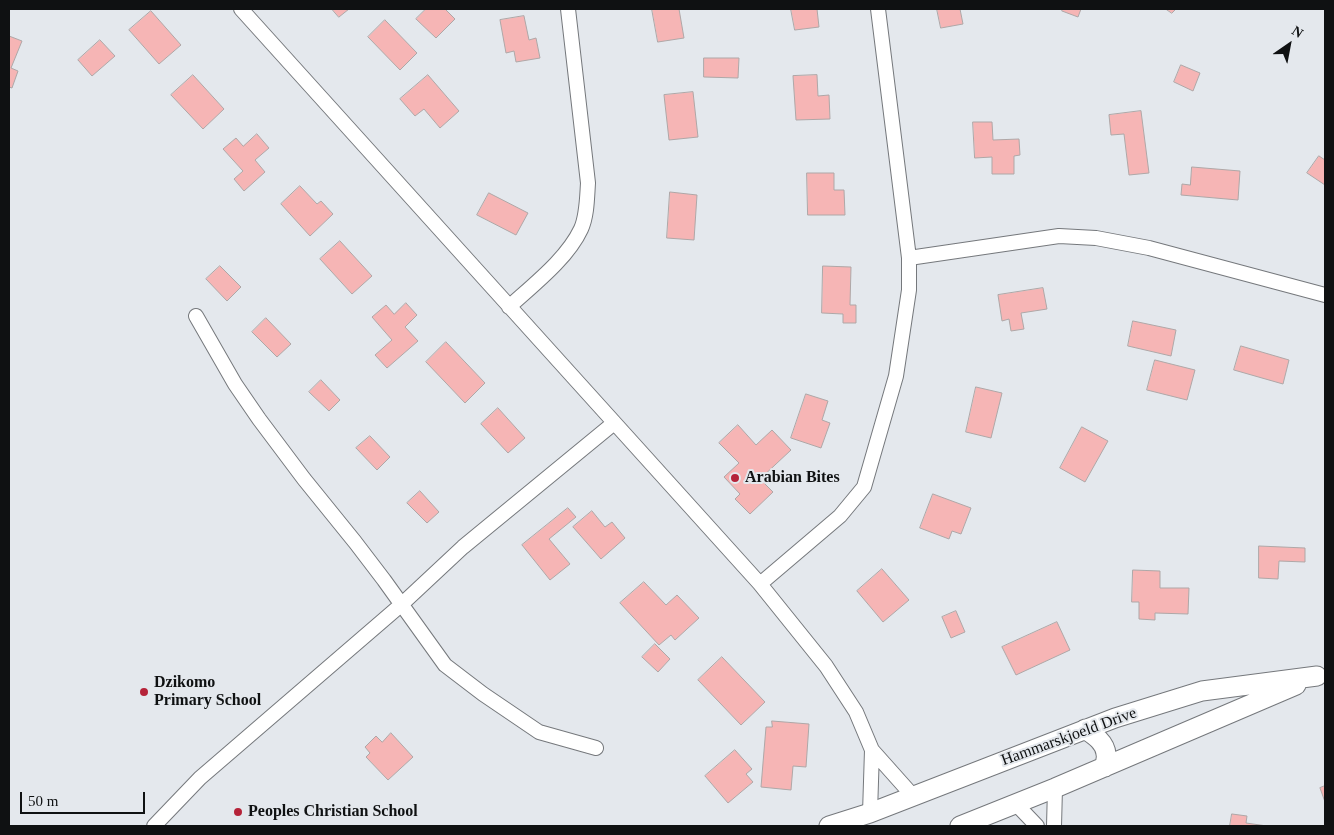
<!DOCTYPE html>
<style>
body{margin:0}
#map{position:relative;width:1334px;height:835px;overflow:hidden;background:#e4e8ed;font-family:"Times New Roman",serif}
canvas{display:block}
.frame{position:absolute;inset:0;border:10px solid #0f1112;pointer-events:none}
.north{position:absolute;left:1264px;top:20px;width:50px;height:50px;-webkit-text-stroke:4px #e4e8ed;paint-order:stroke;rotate:33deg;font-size:14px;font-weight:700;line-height:20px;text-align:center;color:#0f1112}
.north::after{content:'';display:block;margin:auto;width:18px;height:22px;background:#0f1112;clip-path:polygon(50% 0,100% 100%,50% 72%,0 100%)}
.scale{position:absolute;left:20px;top:792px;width:125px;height:22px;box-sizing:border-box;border:2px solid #0f1112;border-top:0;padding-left:6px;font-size:15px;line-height:18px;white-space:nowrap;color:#0f1112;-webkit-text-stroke:4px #e4e8ed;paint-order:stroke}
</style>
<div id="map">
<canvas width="1334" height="835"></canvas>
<div class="frame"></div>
<div class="north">N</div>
<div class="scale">50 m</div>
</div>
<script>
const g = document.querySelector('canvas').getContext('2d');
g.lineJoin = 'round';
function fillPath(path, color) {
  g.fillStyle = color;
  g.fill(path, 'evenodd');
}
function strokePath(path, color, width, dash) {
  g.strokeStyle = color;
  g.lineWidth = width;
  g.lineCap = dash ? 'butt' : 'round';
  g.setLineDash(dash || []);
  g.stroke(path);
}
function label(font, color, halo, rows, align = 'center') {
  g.font = font + ' "Times New Roman",serif';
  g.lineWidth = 4;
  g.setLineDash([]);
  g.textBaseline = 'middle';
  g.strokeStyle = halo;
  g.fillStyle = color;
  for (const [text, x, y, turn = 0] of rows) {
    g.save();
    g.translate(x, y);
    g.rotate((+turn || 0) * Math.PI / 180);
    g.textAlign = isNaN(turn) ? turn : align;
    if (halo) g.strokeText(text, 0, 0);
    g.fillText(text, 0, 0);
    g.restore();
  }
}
const building = new Path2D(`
 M332,9H349L339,17Z
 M426,9H445L455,19L436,38L416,19Z
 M652,9H679L684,38L658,42Z
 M791,9H817L819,27L795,30Z
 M937,9H960L963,24L941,28Z
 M1063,9H1081L1078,17L1062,11Z
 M1166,9H1176L1172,13Z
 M151,11L181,45L159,64L129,30Z
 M524,16L529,40L536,38L540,58L516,62L514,51L506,53L500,20Z
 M385,20L417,53L400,70L368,37Z
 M9,36L22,41L11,68L18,71L12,88L9,87Z
 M100,40L115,56L92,76L78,60Z
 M704,58H739L738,78L704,77Z
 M1181,65L1200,73L1193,91L1174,82Z
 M193,75L224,109L203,129L171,95Z
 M428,75L459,111L440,128L424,109L415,116L400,99Z
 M817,75L818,96L829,95L830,119L796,120L793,76Z
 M693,92L698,137L669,140L664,95Z
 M1141,111L1149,173L1129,175L1124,134L1111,135L1109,115Z
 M973,122H992L993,140L1019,139L1020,155L1014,156V174H992V157L975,158Z
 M257,134L269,148L255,160L265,172L244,191L234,179L243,171L223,149L236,138L243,146Z
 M1319,156L1325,160V185L1307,173Z
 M1192,167L1240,171L1238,200L1181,195L1182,184L1190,185Z
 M807,173H834V190H844L845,215H808Z
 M300,186L317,204L321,201L333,214L310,236L281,204Z
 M670,192L697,195L694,240L667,238Z
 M489,193L528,213L516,235L477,215Z
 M340,241L372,276L352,294L320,259Z
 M220,266L241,287L227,301L206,279Z
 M823,266L851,267L850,305H856V323H843V314L822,313Z
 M1043,288L1047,309L1021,313L1024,329L1011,331L1009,319L1002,321L998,295Z
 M406,303L417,315L405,327L418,341L387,368L375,355L392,340L372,317L386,305L394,314Z
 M266,318L291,344L277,357L252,332Z
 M1133,321L1176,330L1171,356L1128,346Z
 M446,342L485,383L465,403L426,362Z
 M1241,346L1289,360L1283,384L1234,370Z
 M1155,360L1195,370L1187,400L1147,390Z
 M321,380L340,400L329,411L309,392Z
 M976,387L1002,393L991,438L966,432Z
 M806,394L828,401L822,420L830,423L821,448L791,438Z
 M498,408L525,438L508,453L481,424Z
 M738,425L756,445L772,430L791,450L760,479L773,492L750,514L735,499L740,494L724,477L739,463L719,443Z
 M1082,427L1108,441L1085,482L1060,468Z
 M370,436L390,457L377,470L356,448Z
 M420,491L439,512L427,523L407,503Z
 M933,494L971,508L961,534L952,531L949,539L920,528Z
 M568,508L576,517L549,539L570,564L550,580L522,545Z
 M592,511L605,527L612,522L625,538L601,559L573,527Z
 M1259,546L1305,548V562L1279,561L1278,579L1259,578Z
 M882,569L909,600L883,622L857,591Z
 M1133,570L1160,571V588H1189L1188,614L1155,613V620L1139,619V602H1132Z
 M644,582L666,605L677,595L699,618L675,640L671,635L659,645L620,603Z
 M956,611L965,632L951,638L942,617Z
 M1057,622L1070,650L1016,675L1002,647Z
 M655,644L670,659L658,672L642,657Z
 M722,657L765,702L741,725L698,680Z
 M772,721L809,724L806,767L793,766L791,790L761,787L766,727H772Z
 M391,733L413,757L388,780L366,757L370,753L365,747L376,736L382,742Z
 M735,750L752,769L746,774L753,782L728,803L705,776Z
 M1325,786V802L1320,788Z
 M1232,814L1247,816L1246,823L1267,826H1230Z`);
const minor = new Path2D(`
 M241,9L760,584L826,666L856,712L872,750L913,796
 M909,258L1059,236L1096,238L1149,248L1325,295
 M509,307C533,285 567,259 581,229C587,216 587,198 588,183L568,9
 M196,316L235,384L259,419L304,479L355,542L384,580L445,665L483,694L539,732L596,748
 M760,584L840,516L864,487L896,376L909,290V258L878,9
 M1016,804L1037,826
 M870,813L872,750
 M154,826L200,778L402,604L463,547L614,423
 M1054,826L1055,788`);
const secondary = new Path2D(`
 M1085,729C1094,735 1105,742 1106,754C1107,758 1105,763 1105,767
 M829,826L870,813L1115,718L1202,691L1317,676
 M960,826L1055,788L1296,685`);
const markers = [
 [735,478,5,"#b52339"],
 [144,692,5,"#b52339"],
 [238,812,5,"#b52339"]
];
const poiNames = [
 ["Arabian Bites",745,478],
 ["Dzikomo",154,683],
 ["Primary School",154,701],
 ["Peoples Christian School",248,812]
];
const streetNames = [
 ["Hammarskjoeld Drive",1069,737,-20]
];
fillPath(building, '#f6b5b5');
strokePath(building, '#aea7a7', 1);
strokePath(minor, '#75787c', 16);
strokePath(secondary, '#75787c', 21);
strokePath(minor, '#fff', 14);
strokePath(secondary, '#fff', 19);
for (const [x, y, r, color] of markers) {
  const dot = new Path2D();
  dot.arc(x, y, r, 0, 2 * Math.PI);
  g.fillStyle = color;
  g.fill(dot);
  strokePath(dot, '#e4e8ed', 2);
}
label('bold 16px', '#0f1112', '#e4e8ed', poiNames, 'left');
label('16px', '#0f1112', '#e4e8ed', streetNames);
</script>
